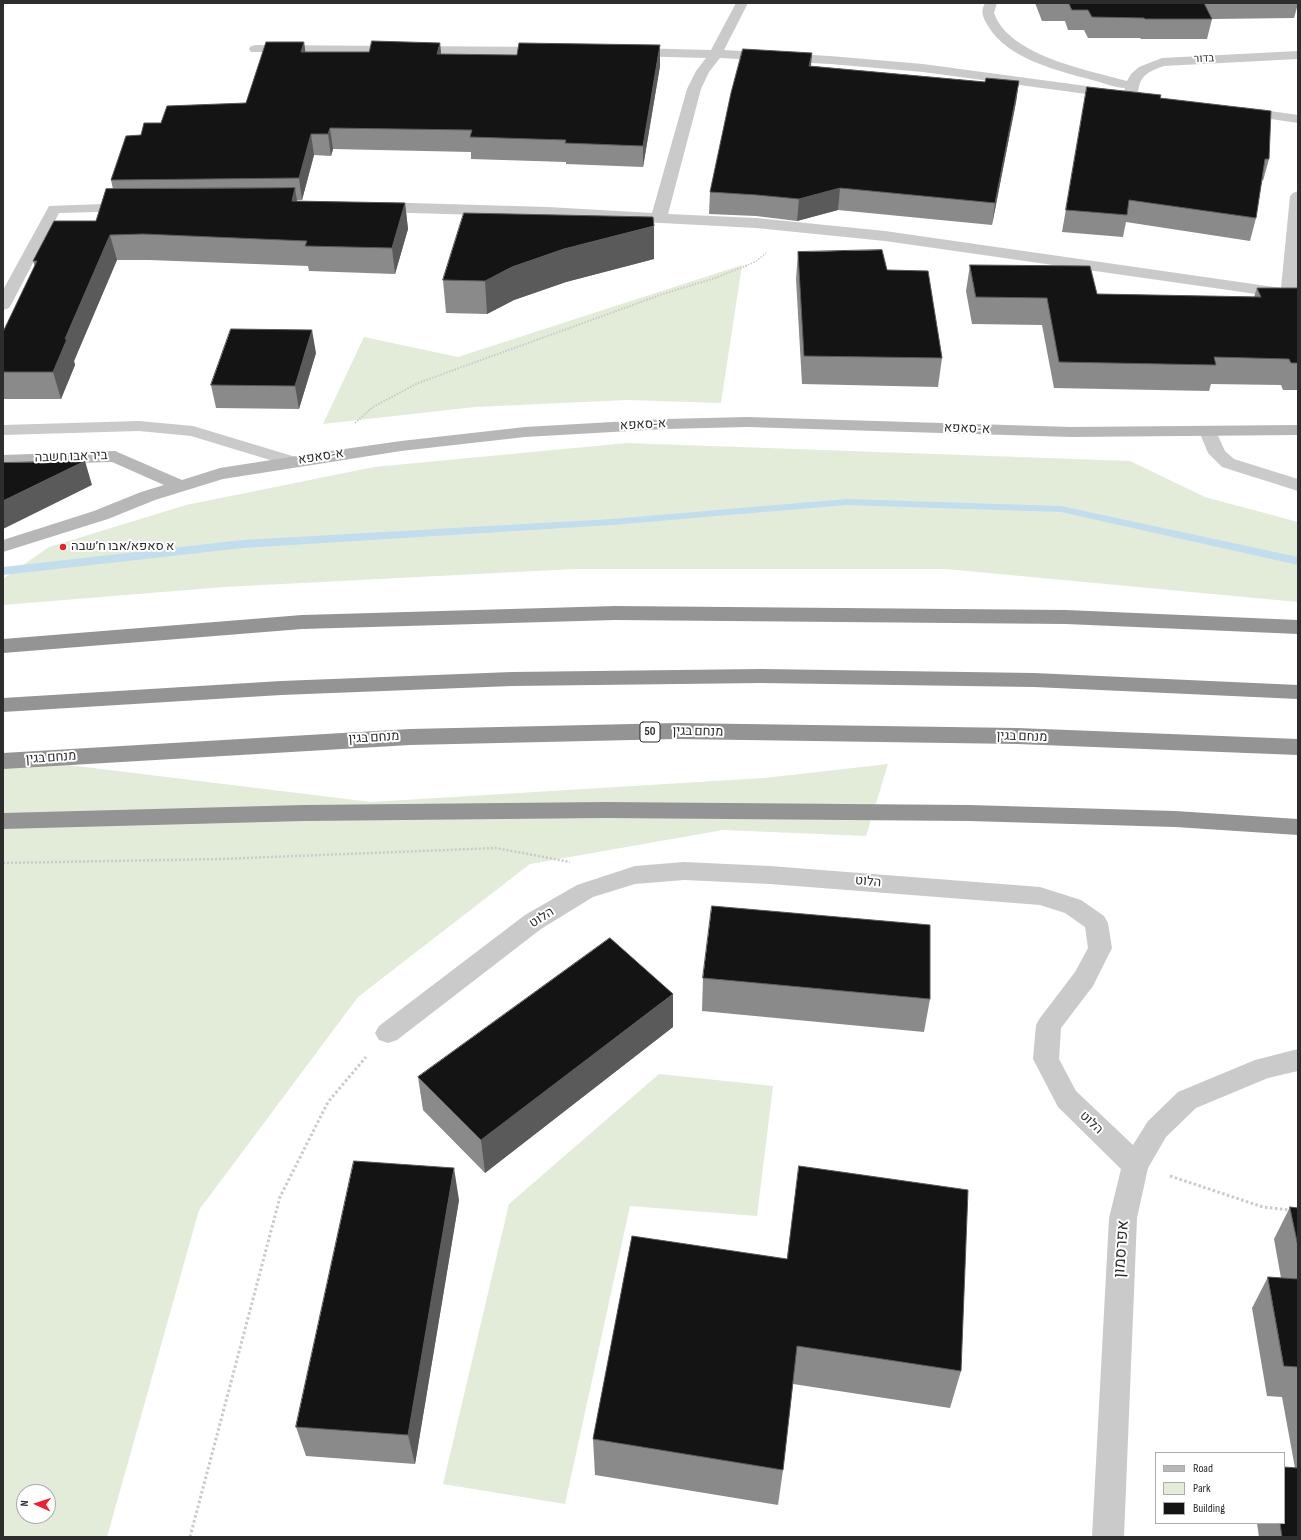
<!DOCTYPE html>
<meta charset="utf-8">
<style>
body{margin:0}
#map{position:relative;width:1301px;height:1540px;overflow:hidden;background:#fff;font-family:"Sofia Sans Condensed",sans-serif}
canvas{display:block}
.frame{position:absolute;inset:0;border:4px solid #2d2d2d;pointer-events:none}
.legend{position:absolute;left:1155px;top:1452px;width:130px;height:72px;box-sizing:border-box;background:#fff;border:1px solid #ababab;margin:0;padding:5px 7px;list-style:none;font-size:12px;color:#2d2d2d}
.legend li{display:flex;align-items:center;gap:8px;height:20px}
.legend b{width:20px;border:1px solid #ababab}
.north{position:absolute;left:16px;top:1484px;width:40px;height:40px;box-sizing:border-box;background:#fff;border:1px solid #ababab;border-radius:50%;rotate:273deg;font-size:11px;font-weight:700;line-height:16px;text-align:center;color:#2d2d2d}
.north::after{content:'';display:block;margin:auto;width:14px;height:18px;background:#f61d2a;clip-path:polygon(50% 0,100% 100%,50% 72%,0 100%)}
</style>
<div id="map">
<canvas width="1301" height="1540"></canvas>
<div class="frame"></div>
<ul class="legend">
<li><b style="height:5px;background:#b7b7b7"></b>Road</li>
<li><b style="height:11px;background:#e3ecd8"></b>Park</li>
<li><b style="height:11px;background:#141414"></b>Building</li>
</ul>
<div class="north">N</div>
</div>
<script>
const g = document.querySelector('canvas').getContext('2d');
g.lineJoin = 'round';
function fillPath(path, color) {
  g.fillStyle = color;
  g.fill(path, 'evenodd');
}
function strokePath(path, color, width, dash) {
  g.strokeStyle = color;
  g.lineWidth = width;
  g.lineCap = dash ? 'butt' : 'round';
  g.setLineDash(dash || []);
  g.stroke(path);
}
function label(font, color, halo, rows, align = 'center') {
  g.font = font + ' "Sofia Sans Condensed",Heebo,sans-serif';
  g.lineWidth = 4;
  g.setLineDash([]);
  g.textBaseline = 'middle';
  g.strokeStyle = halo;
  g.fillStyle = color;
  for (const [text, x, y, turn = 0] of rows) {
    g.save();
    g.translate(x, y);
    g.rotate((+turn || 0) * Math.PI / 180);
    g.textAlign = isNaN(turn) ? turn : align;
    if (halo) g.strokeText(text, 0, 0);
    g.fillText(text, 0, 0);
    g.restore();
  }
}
const green = new Path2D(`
 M742,265L721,403L627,400L475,407L323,424L364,337L458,357Z
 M627,443L1130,461L1205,497L1298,522V602L946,569H574L224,587L3,605V579L49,547L186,505L374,467Z
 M3,757L371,802L764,778L888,764L866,836L723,830L530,864L358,997L199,1210L107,1537H3ZM24,1492H48V1516H24Z
 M659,1074L773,1086L757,1216L630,1206L565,1504L443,1484L509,1204Z`);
const stream = new Path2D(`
 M846,499L1061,506L1298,557V565L1061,512L846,505L612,525L243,548L3,575V567L243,540L612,519Z`);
const pathFar3 = new Path2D(`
 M745,266L755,262L766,253`);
const pathFar2 = new Path2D(`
 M355,423L373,407L418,383L663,294L715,278L748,265`);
const pathFar1 = new Path2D(`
 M3,863L221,859L496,848L570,862`);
const path = new Path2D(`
 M1170,1176L1263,1207L1298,1211
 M190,1537L280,1197L328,1102L366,1057`);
const lane = new Path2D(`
 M139,421L193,426L299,458L301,462L299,466L293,467L191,436L139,431L3,435V425Z`);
const street = new Path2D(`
 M736,3H748L724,50L830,56L923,64L1116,90L1121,91L1123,94L1121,97L1116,98L923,72L830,64L720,58L709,72L701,89L668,214L756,218L885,231L1281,288L1290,196L1293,193L1298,191V300L885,241L756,228L548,217L377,212L372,210L369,207L372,204L377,202L548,207L652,213L687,89L696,71L706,58L631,56L626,55L624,52L626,49L631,48L711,50Z
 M985,3H997L994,13C1009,56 1088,70 1127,81L1131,74L1139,67L1162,58L1298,51V59L1164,66C1152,70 1142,74 1139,86C1138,91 1138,95 1135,99L1130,100L1125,99L1123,96L1125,88C1114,88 1102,82 1092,80C1056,70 1008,59 988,26C983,17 980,12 985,3Z
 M256,45L547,47L552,48L554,51L552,54L547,55L251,52L249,49L251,46Z
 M1242,107L1298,115V123L1237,114L1235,111L1237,108Z
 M130,203L135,205L138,208L135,211L59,213L11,305L9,308L3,310V290L49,206Z
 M1208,426L1214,427L1225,451L1234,459L1298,479V491L1222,467L1208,453L1199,431L1202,427Z
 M684,862L770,866L1040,887L1081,900L1104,916L1108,923L1112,948L1093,986L1061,1028L1059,1059L1076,1091L1133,1145L1148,1121L1178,1092L1255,1060L1298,1049V1071L1268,1078L1196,1108L1166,1137L1148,1168L1137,1218L1124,1537H1092L1109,1218L1121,1169L1058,1107L1033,1059L1036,1025L1040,1018L1075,972L1088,948L1085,927L1065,913L1040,905L770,884L684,880L635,884L593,897L541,929L397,1040L388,1043L379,1040L375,1033L379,1026L525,915L577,885L635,866Z`);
const secondary = new Path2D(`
 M747,417L1071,427L1298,425V435L1071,437L747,427L665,429L525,437L401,451L223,479L155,500L108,519L3,552V540L94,511L141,492L164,485L112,462L3,465V455L115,451L182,480L220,468L316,453L401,441L525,427L665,419Z`);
const highway = new Path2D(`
 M615,606L1066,610L1298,620V634L1066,624L615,620L302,629L3,653V639L302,615Z
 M761,669L1034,673L1298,685V699L1034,687L761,683L512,686L281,695L3,712V698L281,681L512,672Z
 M677,723L1017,728L1298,739V755L1017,744L677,739L410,745L3,769V753L410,729Z
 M605,802L969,805L1175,811L1298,819V835L1175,827L969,821L605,818L304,821L3,829V813L304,805Z`);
const wall = new Path2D(`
 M1035,3H1298V4L1294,18L1212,19L1207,39H1141L1140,38H1088L1084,30H1068L1065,21H1042Z
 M304,42L305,52H369L440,43L441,54L660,66L643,167L566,164V162L471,159V152L333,149L331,156L314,155L302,200H297V201L405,203L408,229L395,274L309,271L308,266L149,260H117L74,361L75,365L61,399H3V332L35,267L33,261L96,221L113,189L111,180L141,135L161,123L246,103Z
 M812,53L811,66L985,82L1019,81L1016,102L992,225L838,210L797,221L756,216L709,214L710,192Z
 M1087,87L1160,98L1269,159L1263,181L1262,180L1256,218L1250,241L1126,222L1123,237L1062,232Z
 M798,252L887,270L942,358L938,387L802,384L796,279Z
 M654,259L566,282L514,300L487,314L446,313L443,280Z
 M970,265L1097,294L1254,297L1257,288H1298V390H1283L1281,385L1211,384L1209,391L1054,388L1042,325L972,324L966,291Z
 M316,353L299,409L216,408L211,385Z
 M703,978L930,999L924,1032L702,1011Z
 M673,1027L485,1173L423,1110L418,1077Z
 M459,1200L415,1464L306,1456L296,1427Z
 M1290,1207L1298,1208V1537H1259L1257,1523H1284L1295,1468L1282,1397L1267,1396L1252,1308L1268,1277L1281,1278L1274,1239Z
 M632,1236L961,1371L950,1408L793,1384L783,1470L778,1505L595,1475L593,1439Z`);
const shadedWall = new Path2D(`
 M304,42L307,63L301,52Z
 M440,43L442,63L437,54Z
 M660,45V66L643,167V146Z
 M812,53L810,74L809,66Z
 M1019,81L1016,102L992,225L995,203Z
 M330,128L333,149L331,156L328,134Z
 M311,134L314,155L302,200L299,178Z
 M295,188L299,213L292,201Z
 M840,188L838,210L797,221L799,199Z
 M405,203L408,229L395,274L392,248Z
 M654,226V259L566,282L514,300L487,314L485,281L512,267L564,249Z
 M110,235L117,260L74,361L75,365L61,399L53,372L65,339Z
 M312,330L316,353L299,409L295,386Z
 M85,461L92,485L3,529V501Z
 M673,994V1027L485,1173L481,1140Z
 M454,1168L459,1200L415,1464L408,1435Z`);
const building = new Path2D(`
 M1069,3H1204L1212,19H1145L1144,18L1092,17L1088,10H1072Z
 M372,41L440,43L437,54L517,55L519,43L660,45L643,146L565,143L566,140L470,137L472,130L330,128L328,134H311L299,178L111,180L126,136L141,135L144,123H161L167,106L246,103L266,42H304L301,52H369Z
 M743,49L812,53L809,66L985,82L986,78L1019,81L995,203L840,188L799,199L757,195L710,192L731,93Z
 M1087,87L1161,95L1160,98L1271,111L1269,159H1265L1256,218L1129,200L1127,215L1066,210Z
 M295,188L292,201L405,203L392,248L305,246L307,241L143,234L110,235L65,339H67L53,372H3V332L37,261H33L54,221H96L106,189Z
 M464,213L653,217L654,226L564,249L512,267L485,281L443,280Z
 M882,250L887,270L928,271L942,358L804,356L798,252Z
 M970,265L1090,266L1097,294L1261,297L1257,288H1298V363H1291L1289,359L1214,357L1216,365L1059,362L1047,298L976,297Z
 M231,329L312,330L295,386L211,385Z
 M85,461L3,501V463Z
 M712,906L930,925V999L703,978Z
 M610,938L673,994L481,1140L418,1077Z
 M354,1161L454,1168L408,1435L296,1427Z
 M799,1166L968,1190L961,1371L797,1346L783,1470L593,1439L632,1236L787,1259Z
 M1290,1207L1298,1208V1246Z
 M1268,1277L1298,1279V1367L1284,1366Z
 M1284,1467L1298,1468V1537H1282L1280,1523H1284Z`);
const markers = [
 [63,547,4,"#f61d2a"]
];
const farStreetnames = [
 ["בדור",1204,59,-3]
];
const shields = [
 [650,732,20]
];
const shieldNames = [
 ["50",650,732]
];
const streetNames = [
 ["א-סאפא",643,425,-3],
 ["א-סאפא",967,429,2],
 ["ביר אבו חשבה",71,457,-2],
 ["א-סאפא",321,457,-9],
 ["מנחם בגין",698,732,1],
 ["מנחם בגין",1022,737,2],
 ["מנחם בגין",374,738,-3],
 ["מנחם בגין",51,758,-4],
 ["הלוט",868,882,5],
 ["הלוט",542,918,-32],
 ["הלוט",1091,1123,44]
];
const poiNames = [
 ["א סאפא/אבו ח׳שבה",71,547]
];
const nearStreetnames = [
 ["אפרסמון",1122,1249,-86]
];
fillPath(green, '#e3ecd8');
fillPath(stream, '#c2ddee');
strokePath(pathFar3, '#cacaca', 1.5, [1.5, 1.5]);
strokePath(pathFar2, '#cacaca', 2, [1.5, 1.5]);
strokePath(pathFar1, '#cacaca', 2.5, [2, 2]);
strokePath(path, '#cacaca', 3, [2.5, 2.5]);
fillPath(lane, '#cacaca');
fillPath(street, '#cacaca');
fillPath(secondary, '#b7b7b7');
fillPath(highway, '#949494');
fillPath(wall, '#8a8a8a');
fillPath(shadedWall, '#5a5a5a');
fillPath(building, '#141414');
strokePath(building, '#5a5a5a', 1);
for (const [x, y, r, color] of markers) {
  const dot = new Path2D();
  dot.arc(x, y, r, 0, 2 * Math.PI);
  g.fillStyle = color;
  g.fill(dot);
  strokePath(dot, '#fff', 1.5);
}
label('11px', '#2d2d2d', '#fff', farStreetnames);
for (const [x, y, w] of shields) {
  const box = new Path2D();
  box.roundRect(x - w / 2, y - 10, w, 20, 3);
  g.fillStyle = '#fff';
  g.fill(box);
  strokePath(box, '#2d2d2d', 1);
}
label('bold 12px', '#2d2d2d', null, shieldNames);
label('13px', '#2d2d2d', '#fff', streetNames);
label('13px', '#2d2d2d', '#fff', poiNames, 'left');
label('16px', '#2d2d2d', '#fff', nearStreetnames);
</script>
